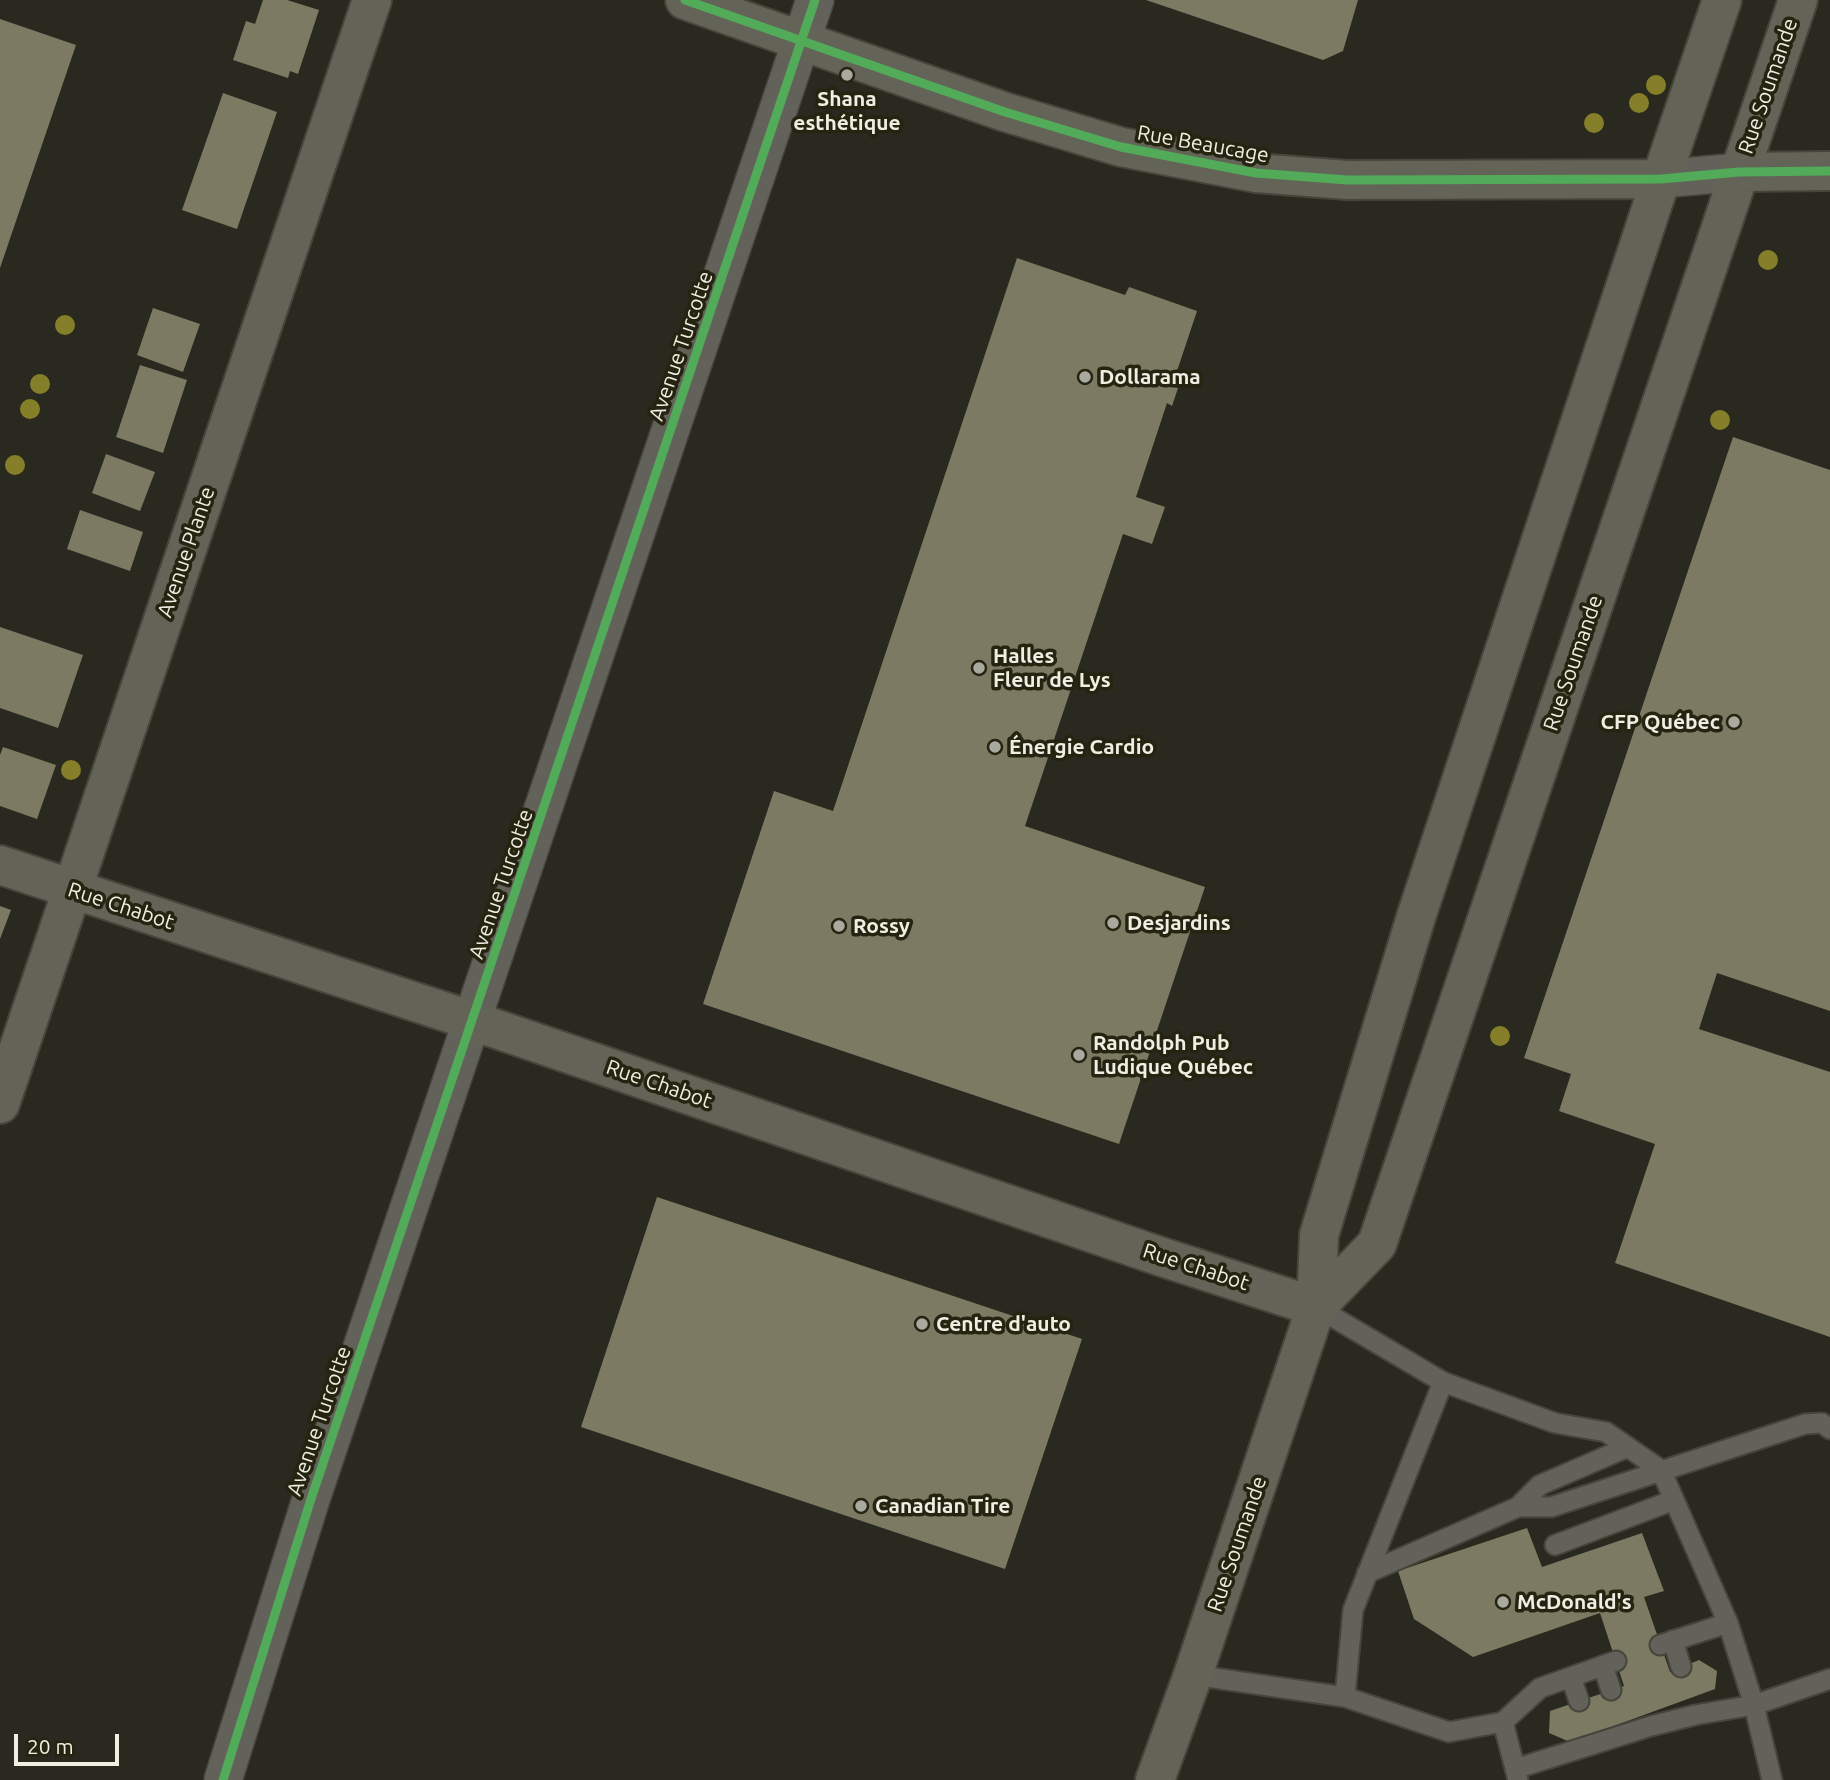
<!DOCTYPE html>
<meta charset="utf-8">
<style>
body{margin:0}
#map{position:relative;width:1830px;height:1780px;overflow:hidden;background:#2a291f;font-family:Ubuntu,sans-serif}
canvas{display:block}
.scale{position:absolute;left:14px;top:1734px;width:105px;height:32px;box-sizing:border-box;border:4px solid #efeee2;border-top:0;padding-left:9px;font-size:21px;line-height:24px;white-space:nowrap;color:#efeee2;-webkit-text-stroke:5px #252411;paint-order:stroke}
</style>
<div id="map">
<canvas width="1830" height="1780"></canvas>
<div class="scale">20 m</div>
</div>
<script>
const g = document.querySelector('canvas').getContext('2d');
g.lineJoin = 'round';
function fillPath(path, color) {
  g.fillStyle = color;
  g.fill(path, 'evenodd');
}
function strokePath(path, color, width, dash) {
  g.strokeStyle = color;
  g.lineWidth = width;
  g.lineCap = dash ? 'butt' : 'round';
  g.setLineDash(dash || []);
  g.stroke(path);
}
function label(font, color, halo, rows, align = 'center') {
  g.font = font + ' Ubuntu,sans-serif';
  g.lineWidth = 7;
  g.setLineDash([]);
  g.textBaseline = 'middle';
  g.strokeStyle = halo;
  g.fillStyle = color;
  for (const [text, x, y, turn = 0] of rows) {
    g.save();
    g.translate(x, y);
    g.rotate((+turn || 0) * Math.PI / 180);
    g.textAlign = isNaN(turn) ? turn : align;
    if (halo) g.strokeText(text, 0, 0);
    g.fillText(text, 0, 0);
    g.restore();
  }
}
const building = new Path2D(`
 M263,0H287L319,10L298,74L290,71L288,78L233,60L246,21L255,24Z
 M1146,0H1358L1343,51L1323,60Z
 M0,19L76,45L0,268Z
 M223,93L277,112L237,229L182,210Z
 M1017,258L1125,295L1129,287L1197,311L1172,386L1178,388L1172,406L1167,403L1136,497L1165,507L1152,544L1123,534L1025,826L1205,887L1119,1144L703,1004L774,791L833,811Z
 M153,308L200,324L183,372L137,355Z
 M140,365L187,380L163,453L116,437Z
 M1733,437L1830,470V1011L1717,973L1699,1029L1830,1072V1337L1615,1263L1655,1144L1559,1111L1571,1074L1524,1058Z
 M106,454L155,472L140,511L92,493Z
 M80,510L143,532L130,571L67,549Z
 M0,627L83,655L58,728L0,708Z
 M3,747L56,765L37,819L0,806V755Z
 M0,906L11,910L0,939Z
 M657,1197L1082,1339L1005,1569L581,1427Z
 M1527,1528L1542,1567L1642,1533L1664,1591L1644,1597L1670,1672L1699,1660L1717,1671L1715,1689L1570,1742L1549,1733L1550,1711L1624,1686L1600,1613L1473,1657L1414,1619L1398,1571Z`);
const lane = new Path2D(`
 M1316,1307L1443,1382
 M1518,1507L1540,1485L1628,1447
 M1555,1545L1674,1500
 M1367,1573L1518,1507H1551L1805,1424L1822,1423L1830,1429
 M1673,1640L1681,1667
 M1660,1645L1728,1623L1754,1705L1772,1780
 M1603,1666L1611,1690
 M1193,1675L1345,1697L1449,1732L1503,1722L1518,1780
 M1571,1677L1579,1701
 M1345,1697L1353,1610L1443,1382L1555,1423L1606,1432L1661,1470L1728,1623
 M1503,1722L1540,1688L1616,1661
 M1515,1769L1651,1726L1695,1715L1754,1705L1830,1679`);
const street = new Path2D(`
 M1661,179L1739,172
 M223,1780L311,1499L815,0`);
const secondary = new Path2D(`
 M685,0L1005,112L1121,147L1256,173L1347,180L1661,179
 M1739,172L1830,171
 M0,865L473,1021L1162,1257L1316,1307
 M0,1104L372,0
 M1316,1307L1377,1244L1798,0
 M1155,1780L1193,1675L1316,1307L1319,1235L1416,917L1661,179L1722,0`);
const cycleway = new Path2D(`
 M685,0L1005,112L1121,147L1256,173L1347,180L1661,179L1739,172L1830,171
 M223,1780L311,1499L815,0`);
const trees = [
 [1656,85],
 [1639,103],
 [1594,123],
 [1768,260],
 [65,325],
 [40,384],
 [30,409],
 [1720,420],
 [15,465],
 [71,770],
 [1500,1036]
];
const markers = [
 [847,75,7,"#aaa99e"],
 [1085,377,7,"#aaa99e"],
 [979,668,7,"#aaa99e"],
 [1734,722,7,"#aaa99e"],
 [995,747,7,"#aaa99e"],
 [1113,923,7,"#aaa99e"],
 [839,926,7,"#aaa99e"],
 [1079,1055,7,"#aaa99e"],
 [922,1324,7,"#aaa99e"],
 [861,1506,7,"#aaa99e"],
 [1503,1602,7,"#aaa99e"]
];
const streetNames = [
 ["Rue Soumande",1768,86,-71],
 ["Rue Beaucage",1203,144,10],
 ["Avenue Turcotte",681,346,-71],
 ["Avenue Plante",186,552,-71],
 ["Rue Soumande",1573,663,-71],
 ["Avenue Turcotte",501,884,-71],
 ["Rue Chabot",121,906,18],
 ["Rue Chabot",659,1084,19],
 ["Rue Chabot",1196,1267,18],
 ["Avenue Turcotte",319,1421,-71],
 ["Rue Soumande",1237,1544,-71]
];
const poiNames = [
 ["Shana",847,99,"center"],
 ["esthétique",847,123,"center"],
 ["Dollarama",1099,377],
 ["Halles",993,656],
 ["Fleur de Lys",993,680],
 ["CFP Québec",1720,722,"right"],
 ["Énergie Cardio",1009,747],
 ["Desjardins",1127,923],
 ["Rossy",853,926],
 ["Randolph Pub",1093,1043],
 ["Ludique Québec",1093,1067],
 ["Centre d'auto",936,1324],
 ["Canadian Tire",875,1506],
 ["McDonald's",1517,1602]
];
fillPath(building, '#7c7a62');
strokePath(lane, '#46453c', 23);
strokePath(street, '#46453c', 40);
strokePath(secondary, '#46453c', 42);
strokePath(lane, '#63625a', 19);
strokePath(street, '#63625a', 37);
strokePath(secondary, '#636358', 38);
strokePath(cycleway, '#51ab58', 9);
g.fillStyle = '#867f29';
for (const [x, y] of trees) {
  g.beginPath();
  g.arc(x, y, 10, 0, 2 * Math.PI);
  g.fill();
}
for (const [x, y, r, color] of markers) {
  const dot = new Path2D();
  dot.arc(x, y, r, 0, 2 * Math.PI);
  g.fillStyle = color;
  g.fill(dot);
  strokePath(dot, '#252411', 2.5);
}
label('21px', '#efeee2', '#252411', streetNames);
label('bold 21px', '#efeee2', '#252411', poiNames, 'left');
</script>
